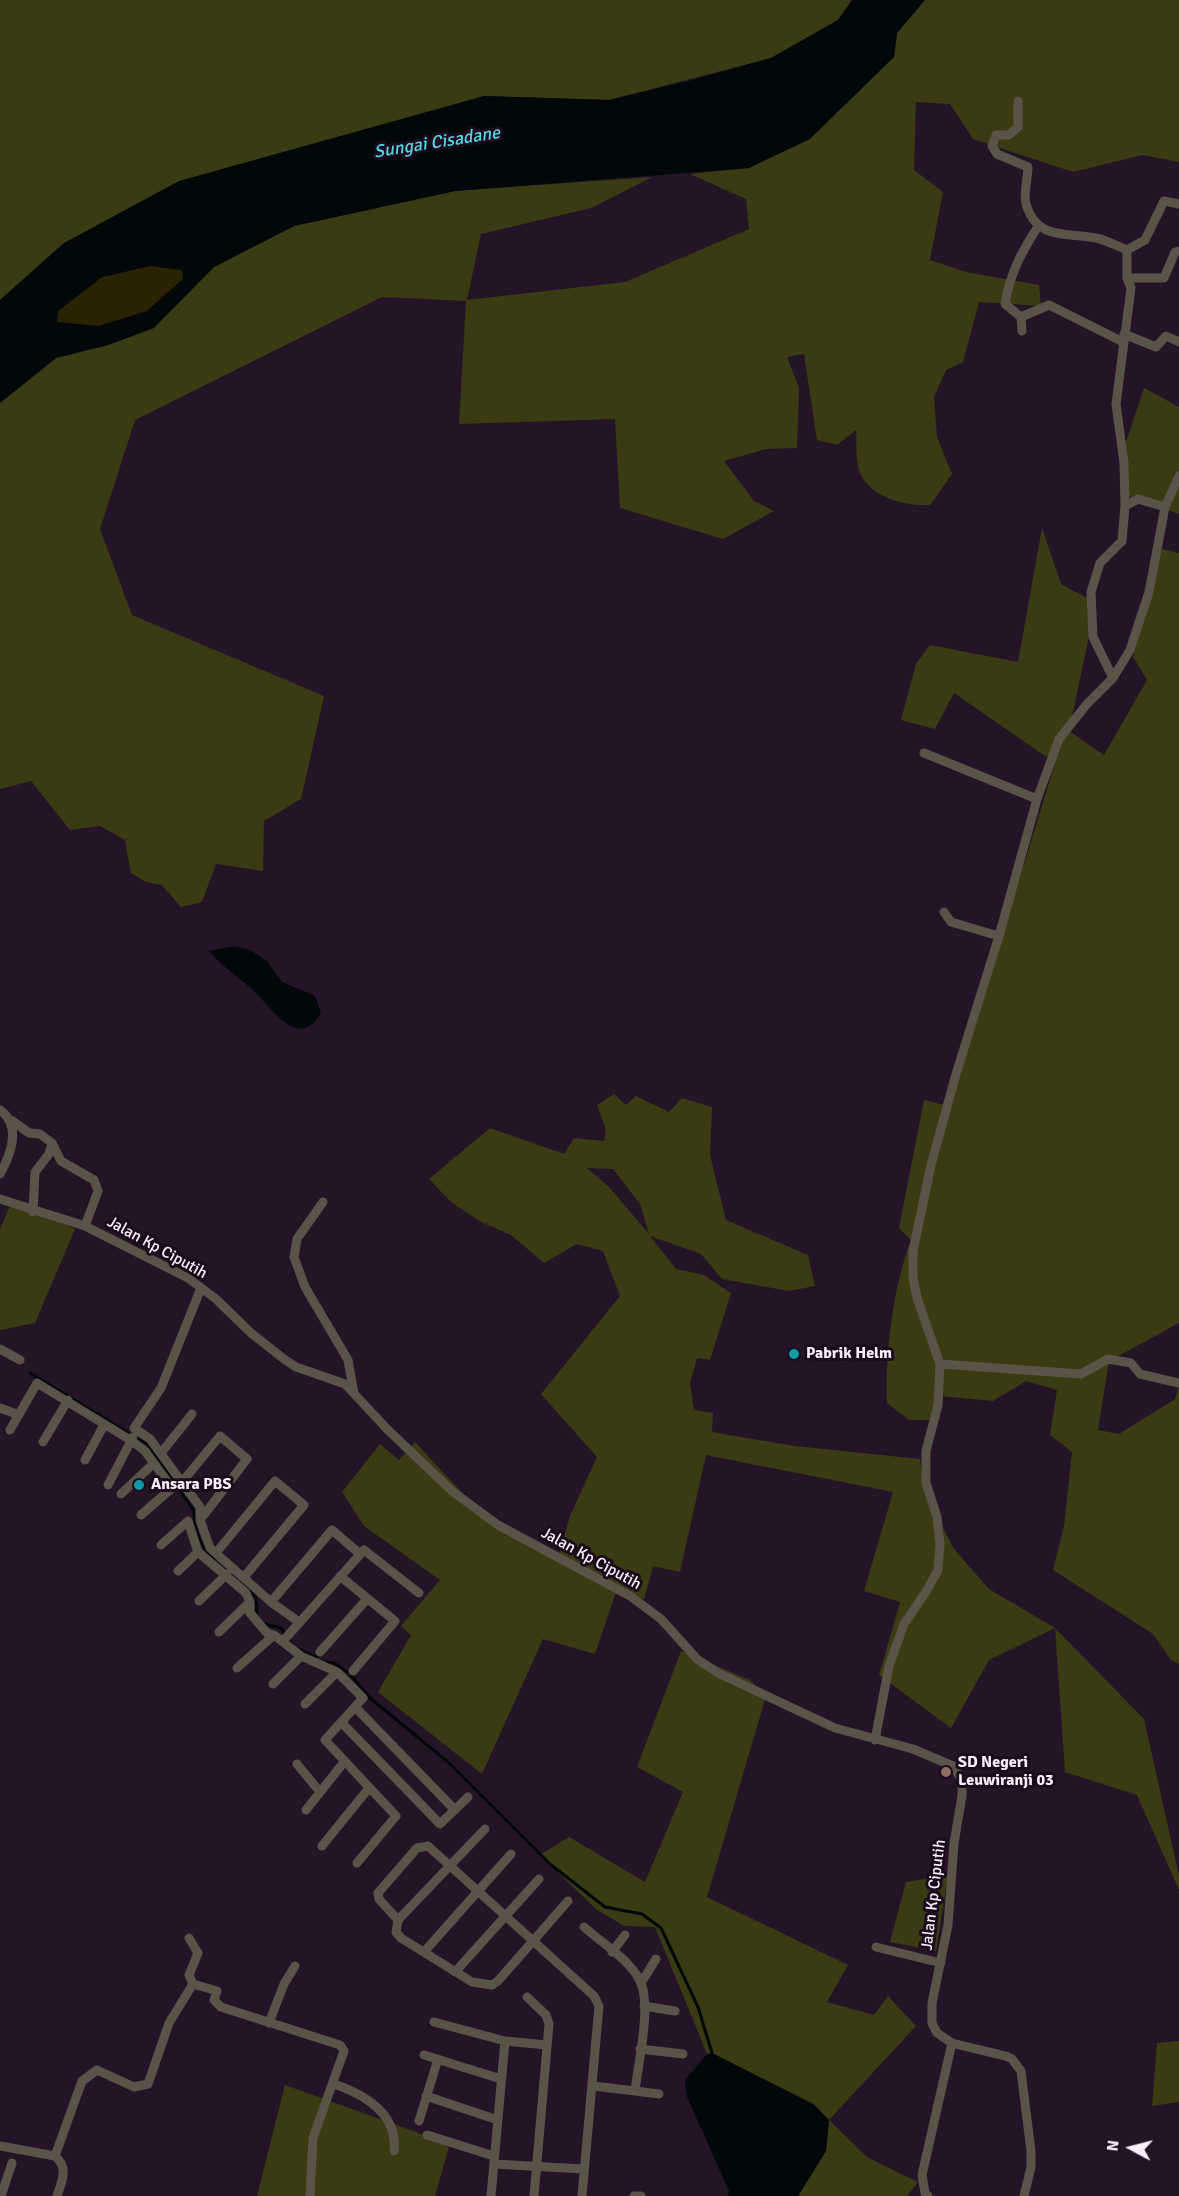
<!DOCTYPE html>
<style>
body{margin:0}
#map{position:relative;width:1179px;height:2196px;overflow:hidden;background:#251427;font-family:Signika,sans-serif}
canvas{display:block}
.north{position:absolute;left:1101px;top:2118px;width:60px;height:60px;-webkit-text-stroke:4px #1c0b1d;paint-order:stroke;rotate:277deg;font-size:16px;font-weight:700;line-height:24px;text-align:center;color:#fbeefb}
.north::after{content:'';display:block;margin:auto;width:21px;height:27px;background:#fbeefb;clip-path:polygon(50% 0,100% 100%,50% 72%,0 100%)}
</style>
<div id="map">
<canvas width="1179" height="2196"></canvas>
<div class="north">N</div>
</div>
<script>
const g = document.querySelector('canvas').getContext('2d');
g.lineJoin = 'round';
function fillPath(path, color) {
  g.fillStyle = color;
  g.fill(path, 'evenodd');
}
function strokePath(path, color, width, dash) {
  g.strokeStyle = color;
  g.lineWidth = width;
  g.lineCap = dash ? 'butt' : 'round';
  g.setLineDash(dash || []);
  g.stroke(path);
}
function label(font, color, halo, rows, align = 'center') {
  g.font = font + ' Signika,sans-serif';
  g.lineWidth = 6;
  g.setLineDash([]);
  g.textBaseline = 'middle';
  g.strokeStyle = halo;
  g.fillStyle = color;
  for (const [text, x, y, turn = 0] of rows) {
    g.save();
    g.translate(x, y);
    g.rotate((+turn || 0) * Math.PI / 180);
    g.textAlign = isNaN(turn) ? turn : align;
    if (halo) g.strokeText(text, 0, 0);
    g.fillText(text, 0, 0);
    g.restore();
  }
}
const green = new Path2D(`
 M0,0H852L838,20L771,58L609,100L484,96L64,243L0,300Z
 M925,0H1179V162L1142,155L1073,172L973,139L950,104L916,102L914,170L943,192L930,260L966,272L1039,285L1041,306L979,302L963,362L946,370L934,397L937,437L952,474L930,505C905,506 871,498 860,473C855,461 857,443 856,430L837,445L817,440L804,354L787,357L799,388L797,448L766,449L724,461L754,501L774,511L723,539L620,508L615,419L459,424L466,301L382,297L135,420L100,529L132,615L324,696L301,799L264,821L263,871L216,864L202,902L181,907L162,885L146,882L131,873L125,840L100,826L70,830L31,781L0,789V403L56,358L108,345L153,328L214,267L294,226L455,191L652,177L591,208L481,234L467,300L625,282L749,229L746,199L690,174L749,168L894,57L897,33Z
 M1144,388L1179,407V514L1120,493L1126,442Z
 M1042,528L1061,584L1096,603L1069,731L1104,755L1147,680L1133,657L1162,549L1179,553V1323L1109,1361L1098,1430L1119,1434L1175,1399L1179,1386V1664L1171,1660L1153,1634L1053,1570L1064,1526L1072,1452L1050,1435L1057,1390L1026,1381L993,1401L940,1396L935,1420H909L887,1403C885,1353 893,1287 911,1240L899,1228L924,1100L945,1105L973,1031L1055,763L954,693L935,729L901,720L916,664L930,645L1018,662Z
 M614,1094L626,1105L636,1096L669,1112L682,1098L712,1107L710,1155L726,1220L808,1255L815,1286L789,1291L722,1279L701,1254L650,1236L676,1269L704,1275L731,1293L710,1360L697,1358L690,1383L694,1410L713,1413L712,1432L795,1446L920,1459L924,1492L954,1549L989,1589L1055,1628L1144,1719L1179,1876V1890L1137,1795L1065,1772L1055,1628L989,1660L951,1728L879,1675L900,1602L864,1591L893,1492L706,1455L680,1572L653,1566L644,1600L618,1586L595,1654L543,1639L482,1774L378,1692L411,1635L401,1626L440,1580L364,1526L342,1492L380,1444L399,1460L415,1442L482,1514L559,1554L570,1516L597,1457L541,1394L620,1296L603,1251L577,1244L544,1263L511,1235L483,1223L452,1203L429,1179L490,1128L564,1154L574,1138L604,1141L606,1130L597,1105ZM587,1168L613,1169L640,1204L649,1234L609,1187Z
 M12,1201L75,1229L35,1323L0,1330V1229Z
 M681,1651L750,1680L766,1696L707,1897L848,1965L827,2002L874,2015L888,1996L916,2026L829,2120L867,2157L918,2182L907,2196H798L826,2151L829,2120L814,2104L712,2053L707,2054L655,1927L624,1926L597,1910L540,1855L569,1837L645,1882L683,1792L637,1767Z
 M948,1875L936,1951L890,1942L906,1882Z
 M1179,2041V2102L1152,2106L1157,2043Z
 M285,2085L416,2132L449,2147L435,2196H257Z`);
const sand = new Path2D(`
 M150,266L182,270L183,280L147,311L99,326L57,322L58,311L102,277Z`);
const water = new Path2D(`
 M852,0H925L897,33L894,57L810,139L749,168L455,191L294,226L214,267L154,328L108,345L56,358L0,403V300L64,243L179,181L484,96L609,100L688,81L771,58L838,20ZM150,266L182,270L183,279L147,311L99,326L57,322L58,311L102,277Z
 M235,946L250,950L267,961L282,982L315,996L321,1013C299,1050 274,1012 257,994C242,979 223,968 209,951Z
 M712,2053L814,2105L829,2120L826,2151L798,2196H728L729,2191L687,2097L685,2080L707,2054Z`);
const stream = new Path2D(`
 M30,1373L148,1445L194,1511C194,1529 200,1547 215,1558
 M247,1586L256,1598L257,1615
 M265,1624L281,1628L294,1647L316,1657L317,1661
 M323,1662L334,1663L349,1673L370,1698L448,1762L550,1864L605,1907L642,1914L661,1928L698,2007L712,2053`);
const minor = new Path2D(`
 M1018,101V127L1009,135H996L992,146L997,154L1028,167C1028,177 1023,197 1026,204C1037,241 1067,232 1096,238C1106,240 1117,246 1127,250V278L1131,288L1116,404L1124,463L1125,506L1122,541L1100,563L1091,592L1093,637L1113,678
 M1127,250L1145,240L1164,201L1179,204
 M1127,278H1164L1175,252L1179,251
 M1021,317L1049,305L1123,342
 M1022,331L1021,317L1005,304C1010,273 1022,251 1039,225
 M1124,334L1156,347L1166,336L1179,342
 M1125,506L1138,499L1165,507
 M924,753L1037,799
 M944,912L951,922L999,936
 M0,1110C22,1126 11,1154 0,1174
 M11,1120L29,1133L40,1134L52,1143L49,1154L35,1172L33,1212
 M52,1143L61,1161L94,1180L98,1191L85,1226
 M0,1199L85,1226L188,1278L216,1299L251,1333L284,1359L296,1367L345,1384L388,1430L452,1491L498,1525L630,1596L661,1619L697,1659L718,1673L835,1728L913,1749L953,1766L962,1780V1796L954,1843L948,1925L932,2003V2023L937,2033L952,2043L1006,2056L1012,2059L1021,2071L1031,2151V2167L1024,2196
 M323,1202L297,1239L294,1257L305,1287L348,1360L354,1393
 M201,1288L161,1388L134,1428L150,1439L200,1507V1520L210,1548L271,1602L299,1622
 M0,1349L20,1360
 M940,1364L1081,1374L1108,1359L1131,1363L1140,1374L1179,1383
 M0,1408L19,1415
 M10,1430L37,1383L132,1441L145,1451L172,1488L141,1515
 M43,1442L68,1400
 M161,1453L192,1414
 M85,1460L104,1425
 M182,1482L220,1436L247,1459L200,1520
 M108,1485L133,1437
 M121,1494L154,1463
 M161,1545L188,1521L198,1552L246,1593L250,1602V1613L267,1633L274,1635L301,1656L337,1672L363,1698L325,1740L396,1816L357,1863
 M216,1553L275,1481L304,1505L245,1576
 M178,1571L198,1552
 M340,1576L395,1621L353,1671
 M199,1601L227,1574
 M271,1602L332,1530L360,1554
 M219,1632L250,1602
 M283,1641L364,1550L419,1593
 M320,1652L367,1599
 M237,1668L274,1635
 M273,1684L301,1656
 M305,1704L337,1672
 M356,1708L455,1810
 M342,1723L440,1824L468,1797
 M875,1740L889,1666L904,1624L927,1590L938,1570L940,1544L937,1517L926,1483V1451L938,1405L940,1364L917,1298L913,1278V1251L931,1165L956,1074L999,936L1037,799L1059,739L1087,704L1113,678L1130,650L1149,592L1165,507L1179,476
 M297,1764L320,1792
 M306,1810L344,1762
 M485,1829L398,1920L396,1932L401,1938L472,1982L492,1985L498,1981L568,1901
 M322,1846L369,1788
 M398,1920L379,1899L378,1893L417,1848L428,1846L594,1996L599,2006L582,2196
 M584,1927C602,1943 630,1960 640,1981C652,2005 638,2064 635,2091L593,2086
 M876,1947L941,1963
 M424,1952L511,1854
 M612,1952L625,1935
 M455,1972L539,1879
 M641,1983L656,1959
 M193,1984L217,1991L214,2000L221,2007L340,2045L344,2051L313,2138L310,2196
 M527,1997L546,2015L549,2024L534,2196
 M644,2006L675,2011
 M434,2022L505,2041L547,2045
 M269,2023L284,1984L295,1966
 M640,2049L683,2054
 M424,2055L501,2079
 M334,2084C366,2095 398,2114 394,2151
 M635,2091L659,2094
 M426,2096L498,2120
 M419,2121L438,2059
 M427,2135L494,2156
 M0,2146L55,2156C69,2168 62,2181 57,2196
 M55,2156L82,2081L97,2070L134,2087L148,2084L169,2023L193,1984L189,1975L198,1953L189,1938
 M494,2164L583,2169
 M1,2196L12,2163
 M491,2196L505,2041
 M634,2196H641
 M928,2196L925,2193L922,2175L952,2043`);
const markers = [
 [794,1354,6,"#0f9aa8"],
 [139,1485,6,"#0f9aa8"],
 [946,1772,6,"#8d6e63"]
];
const streetNames = [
 ["Jalan Kp Ciputih",157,1248,29],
 ["Jalan Kp Ciputih",591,1559,29],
 ["Jalan Kp Ciputih",934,1895,-83]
];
const poiNames = [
 ["Pabrik Helm",806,1354],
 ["Ansara PBS",151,1485],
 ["SD Negeri",958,1763],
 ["Leuwiranji 03",958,1781]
];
const waterNames = [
 ["Sungai Cisadane",437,143,-9]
];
fillPath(green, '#3a3b13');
fillPath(sand, '#2a2201');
fillPath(water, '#00080a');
strokePath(stream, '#00080a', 3);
strokePath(minor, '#5a5448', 9);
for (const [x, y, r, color] of markers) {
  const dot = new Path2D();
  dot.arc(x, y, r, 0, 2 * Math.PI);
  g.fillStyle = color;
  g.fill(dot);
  strokePath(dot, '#1c0b1d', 2);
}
label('16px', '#fbeefb', '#1c0b1d', streetNames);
label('bold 16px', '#fbeefb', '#1c0b1d', poiNames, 'left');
label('italic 18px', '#54d8e3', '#1c0b1d', waterNames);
</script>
